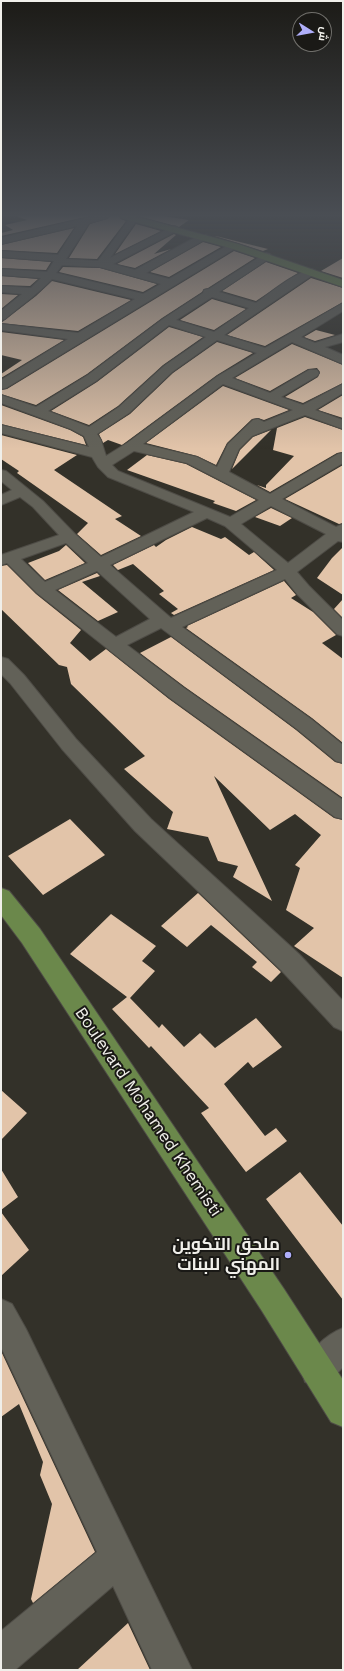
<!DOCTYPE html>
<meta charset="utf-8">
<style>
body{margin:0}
#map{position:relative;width:344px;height:1671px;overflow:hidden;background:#333129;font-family:"Work Sans",Cairo,sans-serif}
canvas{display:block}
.frame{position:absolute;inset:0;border:2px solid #f0efea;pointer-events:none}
.north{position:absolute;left:292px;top:12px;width:40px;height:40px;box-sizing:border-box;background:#1a1916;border:1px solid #706f6b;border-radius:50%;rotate:101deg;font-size:11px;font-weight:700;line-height:16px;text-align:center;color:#f0efea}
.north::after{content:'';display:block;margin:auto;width:14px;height:18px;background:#afaefa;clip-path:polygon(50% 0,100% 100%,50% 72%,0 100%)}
</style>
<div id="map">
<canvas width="344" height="1671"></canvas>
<div class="frame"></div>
<div class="north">ش</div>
</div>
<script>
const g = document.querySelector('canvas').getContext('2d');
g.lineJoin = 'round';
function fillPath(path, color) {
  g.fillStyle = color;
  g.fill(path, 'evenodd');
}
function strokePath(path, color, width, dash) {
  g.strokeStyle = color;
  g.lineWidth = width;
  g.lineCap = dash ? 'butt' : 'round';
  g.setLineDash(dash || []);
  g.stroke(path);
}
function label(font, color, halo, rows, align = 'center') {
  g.font = font + ' "Work Sans",Cairo,sans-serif';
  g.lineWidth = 4;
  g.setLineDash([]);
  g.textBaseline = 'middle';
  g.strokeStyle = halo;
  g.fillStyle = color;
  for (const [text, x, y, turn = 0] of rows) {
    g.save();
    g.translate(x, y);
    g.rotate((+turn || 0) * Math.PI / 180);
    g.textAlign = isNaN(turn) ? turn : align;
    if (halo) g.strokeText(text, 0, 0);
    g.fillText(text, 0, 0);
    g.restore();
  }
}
const building = new Path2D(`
 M16,216H90L1,236V233L13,230L5,225L27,220Z
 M110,216H119L121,219L126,221L97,259L69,258L90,224L107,219Z
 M138,216H163L189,220L179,227Z
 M136,224L161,231L115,254Z
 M74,228L57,253L1,250V245Z
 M174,234L176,235L154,254L171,249L135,268L117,264Z
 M215,236H216L268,249L263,251Z
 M203,242L221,247L169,277L150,272Z
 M234,251L255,258L208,288L204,289L202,292L162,318L87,374L36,405L1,394V390L7,389Z
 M1,258L51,262L46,270L1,268Z
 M343,258V278L321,271Z
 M266,262L298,273L256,301L222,291Z
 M63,267L100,268L157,284L143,292L59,272Z
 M1,276L38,279L30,286L1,285Z
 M311,278L343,288V302L265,346L227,335Z
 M52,281L131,300L78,331L1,323L36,296Z
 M1,294L18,295L1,309Z
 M212,299L246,309L214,330L180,320Z
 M169,327L203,337L163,365L118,406L89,425L51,411L97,382Z
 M316,330L335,335L315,341L304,337Z
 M1,332L64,340L1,378V374L22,360L1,355Z
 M217,342L253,353L217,375L122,445L108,440L103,443L99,434L130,414L173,373Z
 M292,344L343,365V383L303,403L285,397L318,377L320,372L317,368L308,369L270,391L235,378Z
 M223,386L289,410L264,420L258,418L252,419L227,443L216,465L197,456L146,443Z
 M343,395V418L318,410Z
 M1,405L70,430L83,437L86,445L1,424Z
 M305,417L343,430V452L337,453L270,492L257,485L266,488V485L294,456L273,450L277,428Z
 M271,430L232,469L240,450L253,437Z
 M1,435L77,455L54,470L122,516L115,519L141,536L101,555L77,534L88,523L17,473L19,471L1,459Z
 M147,455L186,464L256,500L236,511L213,503L215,501L127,470Z
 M343,465V523L339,524L285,499Z
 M271,508L292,518L280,526L255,517Z
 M192,527L221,539L225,537L249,555L254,552L274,570L174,615L171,613L178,609L159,594L164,591L133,564L118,570L113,565L154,545L156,547L166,540Z
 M66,545L85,563L45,580L28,563L59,551Z
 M343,547V595L317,578L332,558Z
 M7,565L36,594L81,630L70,643L90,661L106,649L169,699L334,818L343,820V978L294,946L314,928L286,910L300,868L295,865L321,835L295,814L270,830L214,776L272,901L233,877L238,866L218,861L208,837L167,829L173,812L124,769L145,756L71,684L67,667L59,665L1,609V566Z
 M97,573L100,576L82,582L118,612L98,621L58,590Z
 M284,581L296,595L291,598L313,612L336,635L322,643L343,659V743L312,718L186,628L188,627L187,626Z
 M343,599V618L334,609Z
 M171,637L296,730L335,762L343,764V798L185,687L140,653Z
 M70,819L105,855L43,895L8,856Z
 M198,893L281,972L271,982L252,967L257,962L211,925L187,947L161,926Z
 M111,914L156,946L142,961L155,971L130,998L159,1028L162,1024L184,1047L200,1033L215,1048L256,1018L282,1047L253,1068L248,1062L224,1084L265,1136L276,1128L287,1141L246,1172L201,1113L209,1108L151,1046L149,1048L112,1009L127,997L70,954Z
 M1,1090L27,1113L1,1140Z
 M1,1169L18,1197L1,1210Z
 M300,1172L343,1226V1300L266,1199Z
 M1,1212L29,1250L1,1276Z
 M1,1351L95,1552L33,1603L31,1599L52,1504L40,1475L43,1462L19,1404L1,1417Z
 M128,1623L150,1670H77Z`);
const minor = new Path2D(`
 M95,216H109L107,218L89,223L66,259L98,261L132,216H136L138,218L110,258L172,227L175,226L180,229L113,264L135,270L200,235H206L208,237L206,239L146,273L169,279L230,244L234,243L239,246L6,388L1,389V380L68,339L1,330V324L78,333L135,299L52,279C38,294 21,305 5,319L1,320V311L22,294L1,292V286L31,288L41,278L1,275V269L47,272L54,261L1,257V251L58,255L77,226L1,244V238ZM62,265L100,267L161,284L143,294L56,273Z
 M266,253L270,254L271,256L270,258L219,292L256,303C273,291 292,274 312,269L317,272L224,335L265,348L343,303V311L301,337L315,343L343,334V342L325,347L343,355V364L292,342L232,378L270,393L309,370H317L319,373L317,376L281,397L303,405L343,384V393L315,410L343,420V429L305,415L252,436L239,449L229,472L270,494L338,454L343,453V463L282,499L336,527L343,524V542L338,541L297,572L309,586L343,620V636L337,634L297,594L285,579L182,627L311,719L343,745V763L336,761L297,729L161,628L127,645L184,688L343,800V819L335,817L170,698L37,593L7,563L1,565V555L59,535L33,507L20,497L1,505V495L12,490L1,481V470L6,471L43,501L75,534L101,557L194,512L108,477L98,467L92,457L1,433V425L89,447L84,436L71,429L1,403V395L36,407L88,375L163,319L203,293L204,290L209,289ZM212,297L249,308L214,332L176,320ZM169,325L206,337L164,366L119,407L89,427L48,411L96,381ZM217,340L257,353L218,376L127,443L106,456L101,440L97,434L129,413L172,372ZM223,384L293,410L264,422L258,419L253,420L228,444L217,467L197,457L143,444ZM134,451L187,463L259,500L230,517L118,471L112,465ZM271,506L326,534L288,563L241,524ZM207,518L225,526L277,570L171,618L110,565ZM66,543L88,563L45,582L21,559ZM97,571L150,619L116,637L55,590Z
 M1,657L8,659L24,675L76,739L151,819L299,954L343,1001V1031L334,1027L281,970L135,831L62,749L10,683L1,674Z
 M1,1299L12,1304L26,1329L192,1670H152L113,1586L15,1670H1V1631L97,1552L1,1347Z
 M343,1328V1367L329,1382L317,1386L305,1382L301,1370C308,1352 325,1335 343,1328Z`);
const major = new Path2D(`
 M120,216H133L238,244L343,280V287L230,248L121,218Z
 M1,888L9,891L40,929L284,1289L343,1380V1427L331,1422L262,1311L22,943L1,915Z`);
const markers = [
 [288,1255,4,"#afaefa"]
];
const nearStreetnames = [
 ["Boulevard Mohamed Khemisti",148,1112,56]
];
const nearPoinames = [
 ["ملحق التكوين",280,1245],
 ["المهني للبنات",280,1265]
];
fillPath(building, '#e2c4a9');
strokePath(minor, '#4e4c46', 2);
strokePath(major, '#4e4c46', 2);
fillPath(minor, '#626158');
fillPath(major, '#6b884b');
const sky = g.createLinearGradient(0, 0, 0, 449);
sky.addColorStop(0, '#1c1b17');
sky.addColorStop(0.48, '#4a4e54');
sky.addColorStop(1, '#4a4e5400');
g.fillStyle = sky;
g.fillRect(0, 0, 344, 449);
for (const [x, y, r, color] of markers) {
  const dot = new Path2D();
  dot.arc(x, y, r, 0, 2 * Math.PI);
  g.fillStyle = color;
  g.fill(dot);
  strokePath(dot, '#1a1916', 1.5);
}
label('17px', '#f0efea', '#1a1916', nearStreetnames);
label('bold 17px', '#f0efea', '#1a1916', nearPoinames, 'right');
</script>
